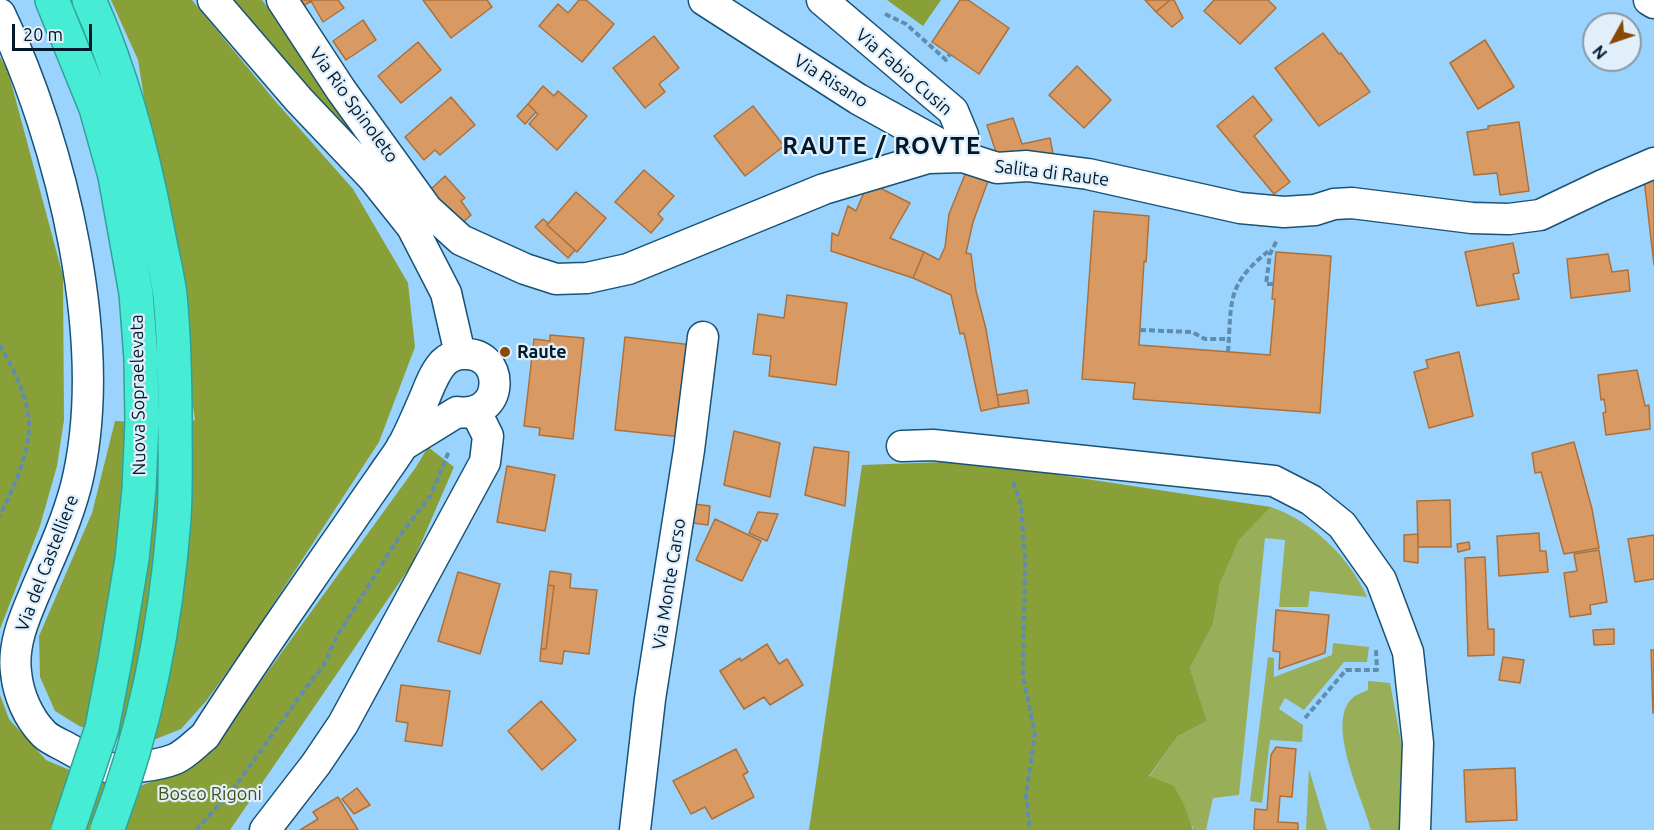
<!DOCTYPE html>
<style>
body{margin:0}
#map{position:relative;width:1654px;height:830px;overflow:hidden;background:#9ad4fe;font-family:Ubuntu,sans-serif}
canvas{display:block}
.north{position:absolute;left:1582px;top:12px;width:60px;height:60px;box-sizing:border-box;background:#e1effa;border:2px solid #8799a8;border-radius:50%;rotate:230deg;font-size:16px;font-weight:700;line-height:24px;text-align:center;color:#00192c}
.north::after{content:'';display:block;margin:auto;width:21px;height:27px;background:#864a04;clip-path:polygon(50% 0,100% 100%,50% 72%,0 100%)}
.scale{position:absolute;left:12px;top:24px;width:80px;height:27px;box-sizing:border-box;border:3px solid #00192c;border-top:0;padding-left:8px;font-size:18px;line-height:21px;white-space:nowrap;color:#00192c;-webkit-text-stroke:4px #e1effa;paint-order:stroke}
</style>
<div id="map">
<canvas width="1654" height="830"></canvas>
<div class="north">N</div>
<div class="scale">20 m</div>
</div>
<script>
const g = document.querySelector('canvas').getContext('2d');
g.lineJoin = 'round';
function fillPath(path, color) {
  g.fillStyle = color;
  g.fill(path, 'evenodd');
}
function strokePath(path, color, width, dash) {
  g.strokeStyle = color;
  g.lineWidth = width;
  g.lineCap = dash ? 'butt' : 'round';
  g.setLineDash(dash || []);
  g.stroke(path);
}
function label(font, color, halo, rows, align = 'center') {
  g.font = font + ' Ubuntu,sans-serif';
  g.lineWidth = 4.5;
  g.setLineDash([]);
  g.textBaseline = 'middle';
  g.strokeStyle = halo;
  g.fillStyle = color;
  for (const [text, x, y, turn = 0] of rows) {
    g.save();
    g.translate(x, y);
    g.rotate((+turn || 0) * Math.PI / 180);
    g.textAlign = isNaN(turn) ? turn : align;
    if (halo) g.strokeText(text, 0, 0);
    g.fillText(text, 0, 0);
    g.restore();
  }
}
const green = new Path2D(`
 M1271,507C1312,521 1350,558 1367,597L1310,591L1308,607H1279L1285,540L1265,538L1239,795L1213,798L1206,830H1193V827L1149,777L1178,736L1207,721L1190,668L1213,624L1220,584L1239,540Z
 M1333,643L1369,647L1367,662H1344L1304,710L1285,698L1279,709L1303,725L1302,742L1270,740L1262,803L1250,801L1268,657L1274,658V677L1332,655Z
 M1368,681L1390,683L1402,747L1401,830H1371C1364,801 1322,718 1355,696C1358,694 1364,692 1368,690Z
 M1309,769L1327,830H1306Z`);
const forest = new Path2D(`
 M111,0H192L276,102L353,189L408,283L415,347L379,442L247,644L207,700L181,729L151,741L114,737L79,726L55,711L40,677L39,636L92,513L115,421L175,423L195,420L138,60Z
 M229,0H262L407,200Z
 M887,0H941L923,26Z
 M0,57L8,71L63,276L64,420L57,466L40,526L0,629Z
 M428,447L454,467L412,564L230,830H0V695L9,719L46,760L100,783L140,786L178,772L211,750L416,467Z
 M944,462L1027,470L1271,507L1239,540L1220,584L1213,624L1190,668L1207,721L1178,736L1149,776L1174,786L1184,805L1193,830H809L862,465Z`);
const building = new Path2D(`
 M295,0H338L344,8L323,22L311,1L300,8Z
 M423,0H487L492,7L451,38Z
 M579,0H586L614,24L582,62L539,26L558,4L568,13Z
 M960,0H968L1009,28L979,74L932,42Z
 M1145,0H1170L1156,12Z
 M1170,0H1174L1183,18L1172,27L1156,12Z
 M1214,0H1268L1276,8L1240,44L1204,11Z
 M363,20L376,40L346,60L333,41Z
 M1323,33L1339,54L1341,53L1370,92L1319,126L1275,68Z
 M654,36L679,68L659,84L665,92L645,108L613,68Z
 M1485,40L1514,87L1478,109L1450,63Z
 M418,42L441,70L401,103L378,76Z
 M1077,66L1111,100L1084,128L1049,95Z
 M543,86L554,96L558,91L587,116L557,150L529,124L538,114L528,104Z
 M1253,96L1272,120L1254,136L1290,182L1274,194L1217,126Z
 M451,97L475,125L440,155L435,150L424,160L405,137Z
 M528,104L536,112L525,124L517,116Z
 M753,106L784,146L745,176L714,136Z
 M1013,118L1022,144L1050,138L1055,164L999,161L987,125Z
 M1519,122L1529,191L1500,195L1497,173L1474,175L1467,132L1488,129V126Z
 M644,170L674,196L658,214L663,219L651,233L615,202Z
 M966,172L988,181L973,222L966,253L971,254L976,291L986,329L999,407L981,411L964,333L960,334L951,295L913,278L924,252L939,260L945,247L949,214Z
 M445,176L465,198L461,201L471,215L461,224L430,190Z
 M1654,176V265L1644,179Z
 M876,186L910,203L890,238L924,252L913,278L831,251L832,233L838,236L848,206L856,211L866,188Z
 M576,192L606,218L577,252L547,225Z
 M1094,211L1149,216L1146,262L1144,261L1139,345L1270,355L1275,299H1272L1276,252L1331,256L1320,413L1133,399L1135,383L1082,379Z
 M543,219L548,223L547,225L575,250L568,258L535,227Z
 M1513,243L1519,273L1513,274L1519,299L1477,306L1465,252Z
 M1608,254L1612,272L1628,270L1630,291L1571,298L1567,259Z
 M787,295L847,303L836,385L769,376L771,356L753,354L758,314L784,318Z
 M550,335L584,338L573,439L539,435L540,428L524,426L534,339L550,341Z
 M625,337L692,345L682,437L615,430Z
 M1459,352L1473,416L1429,428L1414,372L1428,368L1426,360Z
 M1637,370L1645,406L1649,405L1650,429L1606,435L1603,413L1606,412L1604,399L1601,400L1598,375Z
 M1027,390L1029,403L999,407L997,395Z
 M734,431L780,443L770,497L724,485Z
 M1574,442L1592,509L1599,548L1564,554L1541,472L1535,473L1532,453Z
 M814,447L849,452L845,506L805,495Z
 M507,466L555,475L545,531L497,522Z
 M1450,500L1451,547H1418L1417,501Z
 M694,504L710,506L708,525L693,523Z
 M758,512L778,514L767,541L749,533Z
 M715,519L761,541L742,581L696,560Z
 M1539,533L1540,551H1546L1548,572L1499,576L1497,536Z
 M1418,534V563L1404,561V535Z
 M1654,535V579L1635,582L1628,539Z
 M1469,542L1470,549L1458,552L1457,544Z
 M1599,550L1607,602L1590,605L1591,614L1570,617L1564,573L1577,571L1574,554Z
 M1485,557L1488,629H1494V655L1468,656L1465,558Z
 M550,571L571,574L570,588L597,590L589,654L564,651L562,664L540,661L541,649H546L554,586L548,585Z
 M458,572L500,584L480,654L438,641Z
 M548,585L554,586L546,649H541Z
 M1276,610L1329,615L1325,653L1279,669L1280,652L1273,651Z
 M1614,629V644L1594,645L1593,630Z
 M767,644L779,664L787,659L803,685L770,705L764,697L744,709L720,671L740,658L741,661Z
 M1651,650H1654V713H1653Z
 M1503,657L1524,660L1520,683L1499,680Z
 M401,685L450,691L442,746L405,741L408,723L396,721Z
 M541,701L576,740L542,770L508,731Z
 M1276,747L1296,749L1292,797L1280,796L1278,822L1298,823V830H1254L1255,809L1267,810L1271,755Z
 M736,749L748,772L743,775L754,797L712,819L705,807L691,814L673,781Z
 M1515,768L1517,820L1466,822L1464,770Z
 M357,788L370,805L354,814L342,799Z
 M338,797L358,830H300L318,819L313,812Z`);
const path = new Path2D(`
 M885,14L906,24L946,60L950,54
 M1273,284H1266L1270,254L1277,240
 M1140,330L1192,332L1205,339H1229
 M0,345C12,367 24,389 28,414C34,446 13,488 0,516
 M1228,352C1232,298 1226,285 1271,249
 M1013,482L1021,505L1025,560L1023,677L1035,733L1026,795L1030,830
 M1305,718L1346,670H1377L1376,650
 M196,830L234,788L303,692L323,666L337,636L401,534L431,495L449,451`);
const minor = new Path2D(`
 M213,0L299,100L373,178L412,227L446,293L460,354
 M282,0L341,90L427,209
 M704,0L858,99L963,157V135L953,111L822,0
 M1649,0L1654,3
 M0,14C62,143 111,345 76,486C67,520 53,551 39,583C28,610 12,641 16,672C18,694 28,718 44,734C49,739 58,743 64,746C77,753 92,763 106,767C122,771 160,765 175,759C186,754 196,743 205,736C245,673 288,612 330,551C347,527 363,503 380,479C387,468 396,457 403,445C410,432 416,418 422,404C428,391 433,374 443,363C448,358 456,354 463,354C506,351 506,419 457,412L402,446
 M412,227L427,209L461,240L525,269L556,279L587,278L628,269L824,189L928,158L963,157L997,168L1027,166L1088,174L1240,208L1284,212L1315,210L1334,204L1352,203L1472,218L1509,219L1540,215L1603,185L1654,163
 M902,446L933,445L1274,481L1311,500L1342,525L1381,580L1408,652L1418,743L1415,830
 M265,830L316,764L343,724L485,462L488,436L476,412
 M635,830L650,699L689,450L703,337`);
const highway = new Path2D(`
 M52,0L96,108L115,176L136,293L141,359L142,422
 M89,0C122,73 142,149 157,227C161,250 167,272 170,295C174,337 175,380 175,423`);
const highwayBridge = new Path2D(`
 M68,830L102,728L115,660L132,559L139,490L142,422
 M107,830C145,731 166,624 174,519C176,487 175,455 175,423`);
const markers = [
 [505,352,6,"#864a04"]
];
const streetNames = [
 ["Via Fabio Cusin",904,72,41],
 ["Via Risano",831,81,32],
 ["Via Rio Spinoleto",354,105,54],
 ["Salita di Raute",1052,173,7],
 ["Nuova Sopraelevata",138,395,-91],
 ["Via del Castelliere",47,563,-69],
 ["Via Monte Carso",669,584,-81]
];
const poiNames = [
 ["Raute",517,352]
];
const parkNames = [
 ["Bosco Rigoni",210,794]
];
const districtNames = [
 ["RAUTE / ROVTE",882,146]
];
fillPath(green, '#99ae59');
fillPath(forest, '#89a039');
fillPath(building, '#d99963');
strokePath(building, '#ad7039', 1.5);
strokePath(minor, '#185276', 33);
strokePath(highway, '#2ea299', 36);
strokePath(path, '#608daf', 4, [6, 3]);
strokePath(minor, '#fff', 30);
strokePath(highway, '#47ecd4', 33);
strokePath(highwayBridge, '#2ea299', 36, []);
strokePath(highwayBridge, '#47ecd4', 33);
for (const [x, y, r, color] of markers) {
  const dot = new Path2D();
  dot.arc(x, y, r, 0, 2 * Math.PI);
  g.fillStyle = color;
  g.fill(dot);
  strokePath(dot, '#e1effa', 2);
}
label('18px', '#00192c', '#e1effa', streetNames);
label('bold 18px', '#00192c', '#e1effa', poiNames, 'left');
label('18px', '#45511c', '#e1effa', parkNames);
g.letterSpacing = '1.5px';
label('bold 24px', '#00192c', '#e1effa', districtNames);
g.letterSpacing = '0px';
</script>
